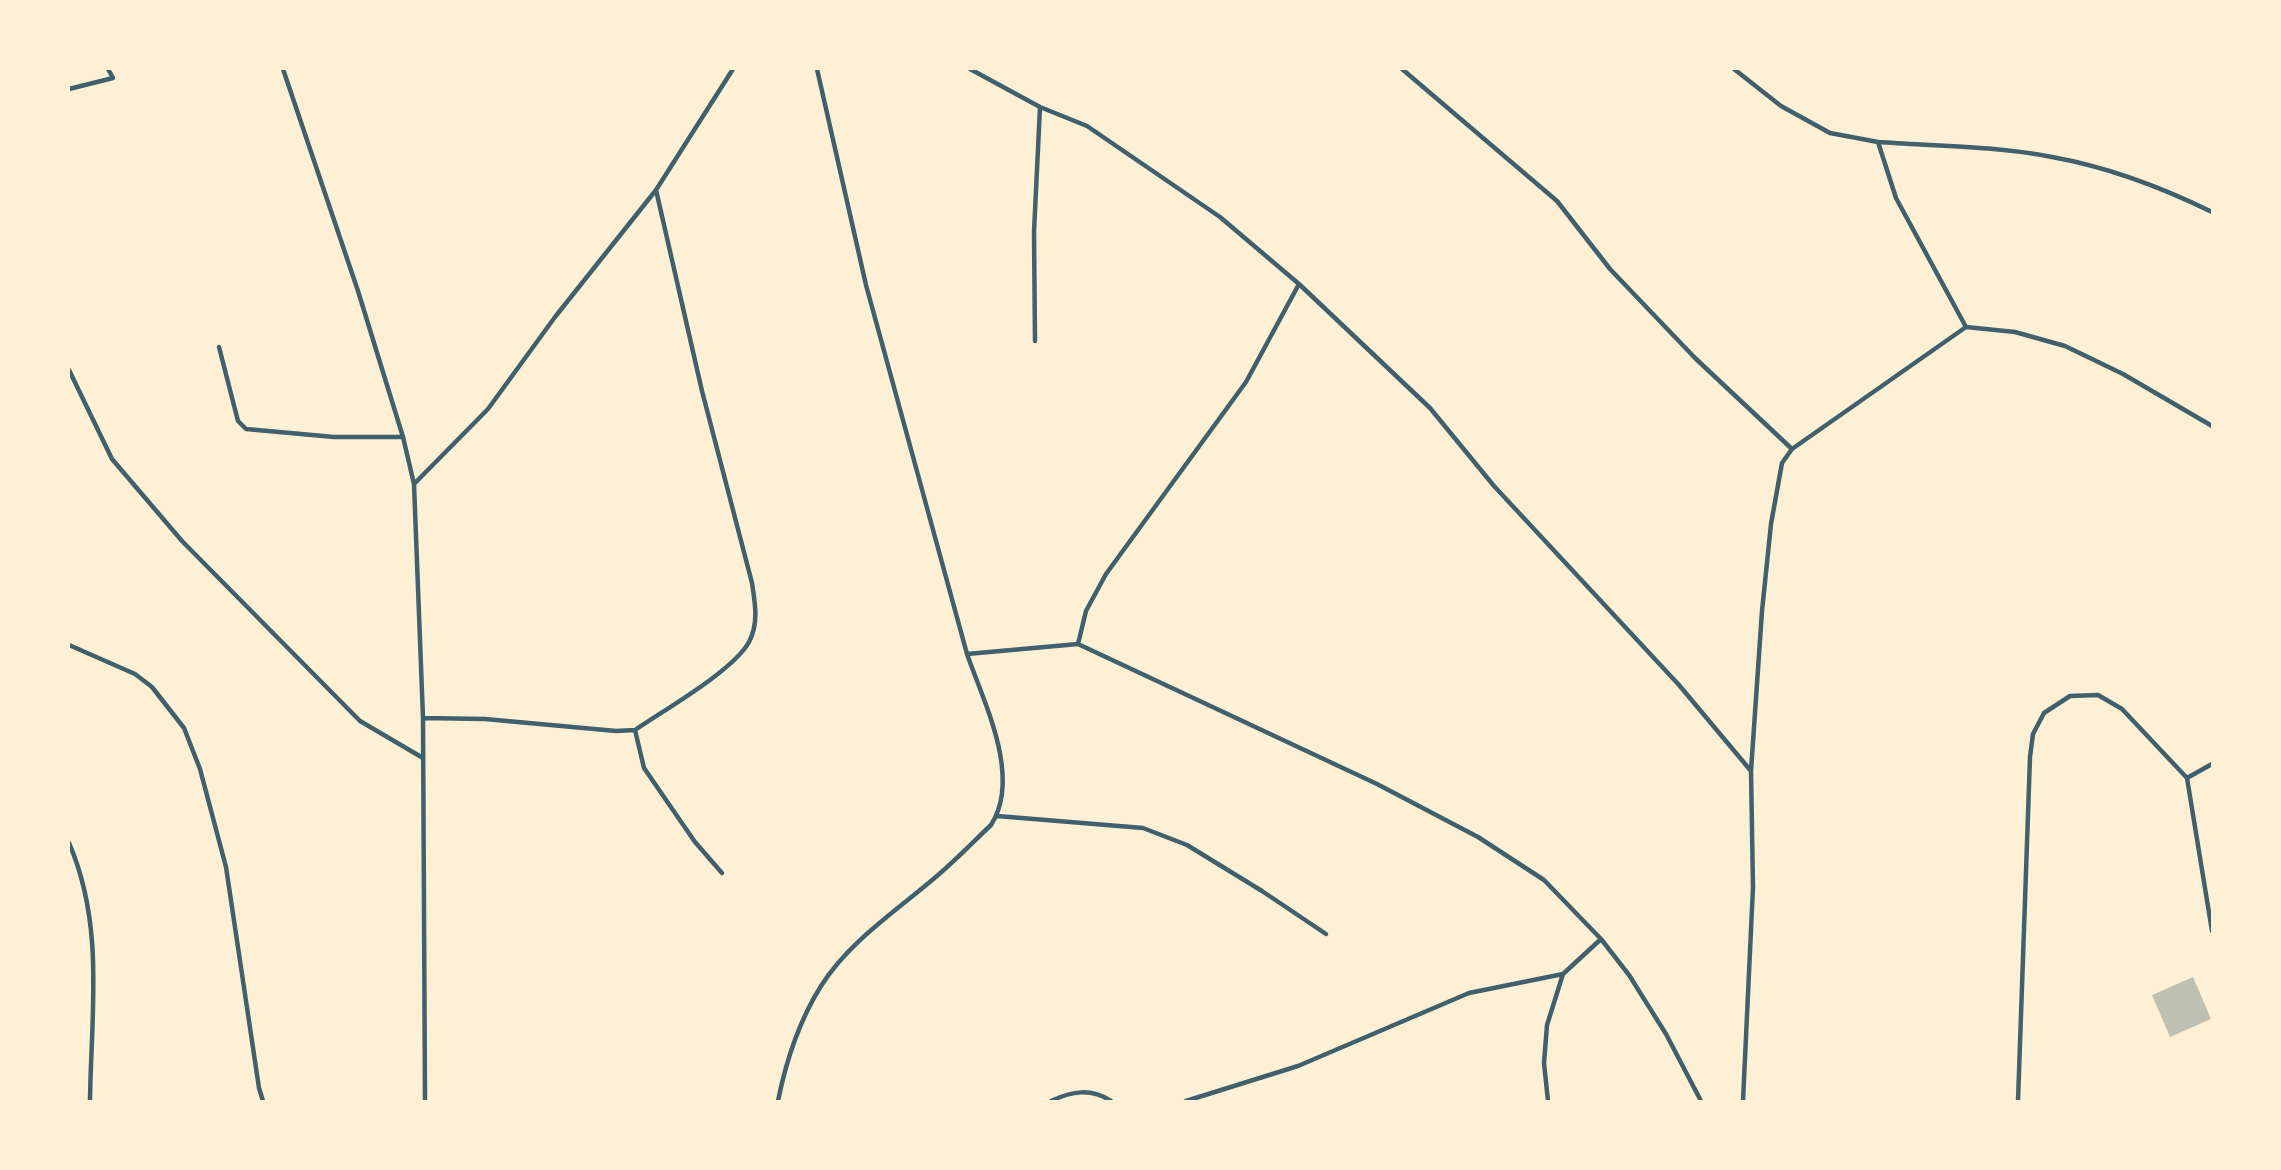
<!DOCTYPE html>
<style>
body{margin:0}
#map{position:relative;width:2281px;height:1170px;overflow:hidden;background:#fdf0d5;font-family:Rubik,sans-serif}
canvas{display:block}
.frame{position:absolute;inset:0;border:70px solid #fdf0d5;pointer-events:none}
</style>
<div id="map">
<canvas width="2281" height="1170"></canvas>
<div class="frame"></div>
</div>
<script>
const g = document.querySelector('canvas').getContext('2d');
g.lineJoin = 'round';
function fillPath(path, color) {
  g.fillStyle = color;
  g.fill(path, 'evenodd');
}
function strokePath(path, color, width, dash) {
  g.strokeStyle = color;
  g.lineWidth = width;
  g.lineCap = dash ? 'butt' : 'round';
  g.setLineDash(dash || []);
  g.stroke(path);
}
const building = new Path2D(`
 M2193,977L2211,1019L2170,1037L2152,995Z`);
const service = new Path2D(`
 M283,69L358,291L403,437L414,484L423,718L425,1101
 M817,69L866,285L967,654
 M970,69L1040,107L1087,126L1220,217L1299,284L1430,408L1494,486L1679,685L1751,771L1753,887L1743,1101
 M1402,69L1557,201L1610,269L1695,358L1792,449
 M1734,69L1781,106L1830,133L1878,142
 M69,89L113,78L108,69
 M1966,327L1896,198L1878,142C1936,146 1995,146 2052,157C2108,167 2161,187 2212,212
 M1035,341L1034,232L1040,107
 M219,347L238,421L246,429L334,437H403
 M69,370L112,459L182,541L360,721L423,758
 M414,484L488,409L555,317L656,190L733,69
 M1078,644L1086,611L1106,574L1246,382L1299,284
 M69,645L135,674L152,687L184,728L200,769L226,867L259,1088L263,1101
 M423,718L485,719L616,731L635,730C664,710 733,671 749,642C759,623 755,603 752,583L702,391L656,190
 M635,730L644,768L695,842L722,873
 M1751,771L1762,611L1771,524L1782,463L1792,449L1966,327L2015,332L2065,346L2123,374L2212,426
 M2187,778L2212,764
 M997,816L1143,828L1187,845L1262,891L1326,934
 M69,843C105,926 91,1014 90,1101
 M778,1101C786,1061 799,1021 821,986C848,943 893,913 931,881C952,864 971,844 991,825C1022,777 984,703 967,654L1078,644L1377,784L1478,837L1544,880L1601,939L1629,975L1666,1034L1701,1101
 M1051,1101C1072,1091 1091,1088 1111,1101
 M1186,1101L1298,1066L1469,993L1563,974
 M1548,1101L1544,1063L1547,1025L1563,974L1601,939
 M2018,1101L2030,757L2033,734L2044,713L2070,696L2098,695L2122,709L2187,778L2212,931`);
fillPath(building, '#bec0b2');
strokePath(service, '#3f606c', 4.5);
</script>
